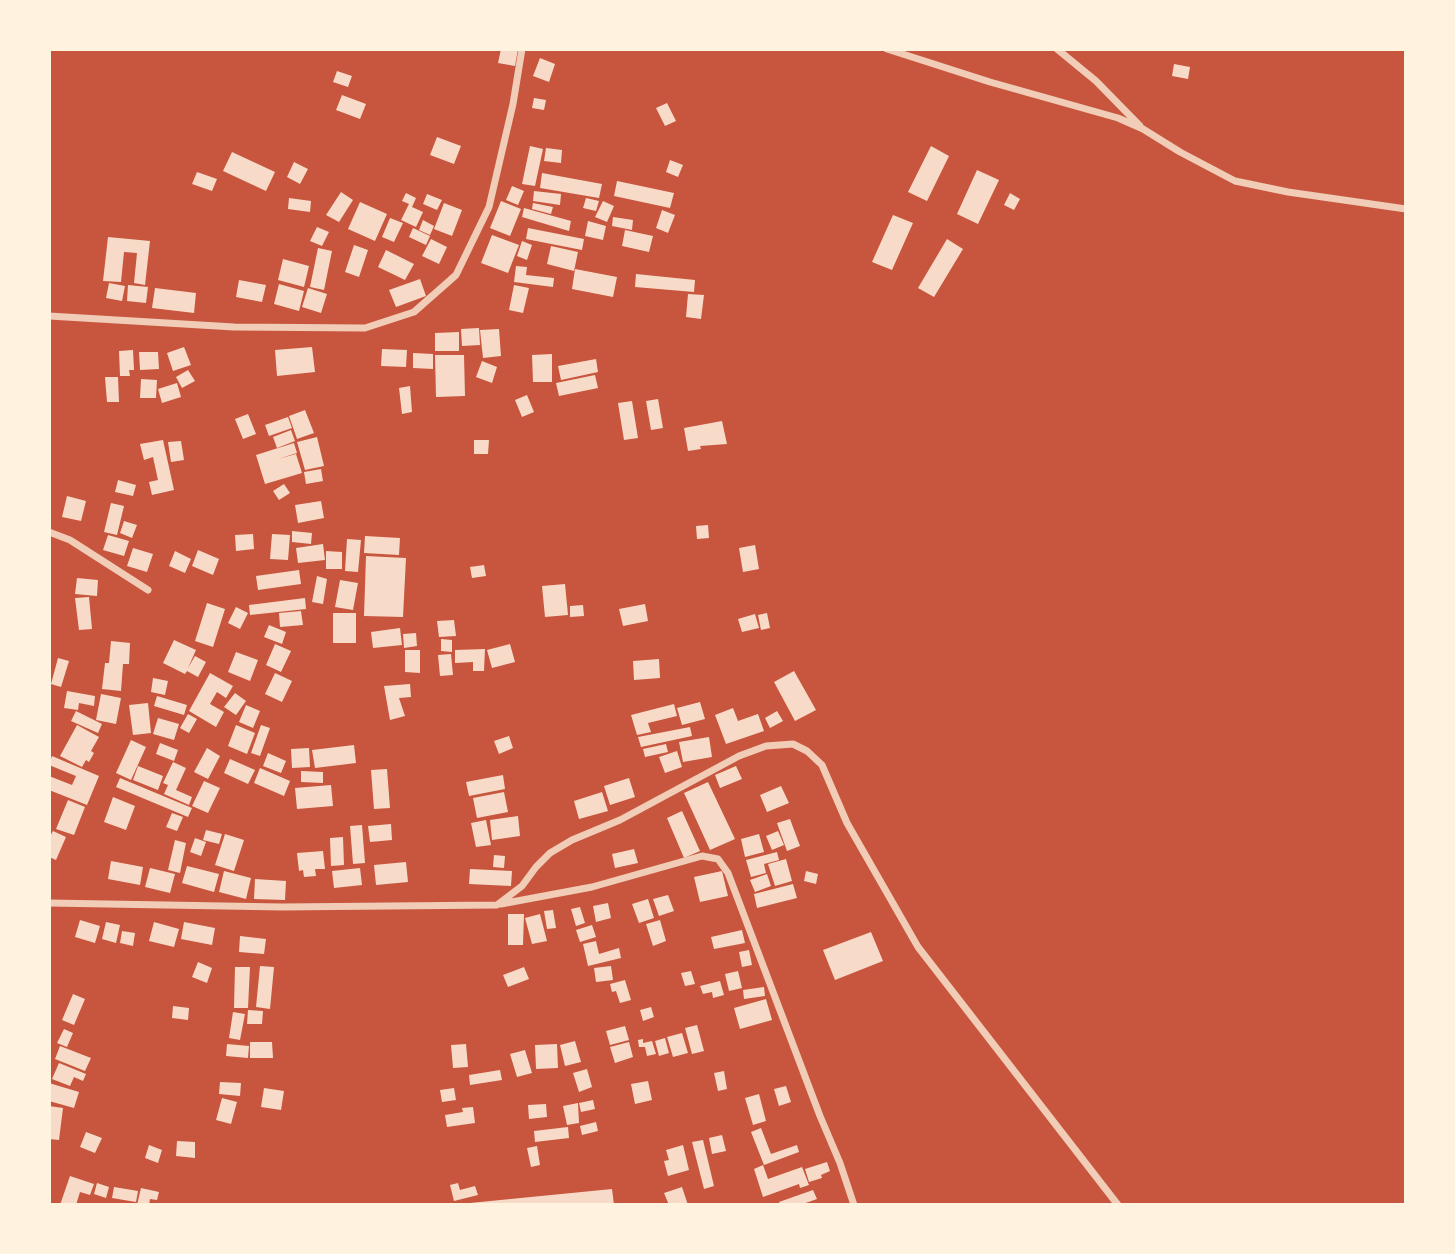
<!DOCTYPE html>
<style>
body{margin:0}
#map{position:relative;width:1455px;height:1254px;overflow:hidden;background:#c8553d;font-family:"Sofia Sans Condensed",sans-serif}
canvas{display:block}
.frame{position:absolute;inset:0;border:51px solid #fff3e0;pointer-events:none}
</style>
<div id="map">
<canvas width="1455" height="1254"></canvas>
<div class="frame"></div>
</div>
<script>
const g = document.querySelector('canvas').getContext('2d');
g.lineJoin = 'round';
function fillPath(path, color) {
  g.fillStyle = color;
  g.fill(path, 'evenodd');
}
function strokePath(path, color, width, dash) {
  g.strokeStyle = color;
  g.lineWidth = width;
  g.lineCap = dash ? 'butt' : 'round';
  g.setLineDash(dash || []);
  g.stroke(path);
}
const building = new Path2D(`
 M501,49H518L515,66L498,63Z
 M540,58L555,64L549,82L533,76Z
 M1174,64L1190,67L1188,79L1172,76Z
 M337,71L352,76L348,87L333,82Z
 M342,95L366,104L360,119L336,110Z
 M534,98L546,100L544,110L532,108Z
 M667,103L676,121L665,126L656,108Z
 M437,137L461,146L454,164L430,155Z
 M530,146L543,149L535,186L522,184Z
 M931,146L949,156L927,201L908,192Z
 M546,148L562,150L561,163L544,161Z
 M232,152L275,172L266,191L223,171Z
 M670,160L683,165L678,177L666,172Z
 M294,162L308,169L300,184L287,177Z
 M977,170L999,180L978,224L957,214Z
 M197,172L217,179L212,191L192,184Z
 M542,173L602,184L599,198L540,188Z
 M617,181L674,193L670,208L614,196Z
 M512,186L524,191L518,205L506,200Z
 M534,191L561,194L560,205L533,201Z
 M341,192L353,200L339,222L326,215Z
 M406,193L416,198L412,207L423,212L416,227L401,220L409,204L402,201Z
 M1010,193L1020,199L1014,210L1004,205Z
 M427,194L442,200L437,210L423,204Z
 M289,198L311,201L310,212L288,209Z
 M586,198L599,201L596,211L583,208Z
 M501,201L521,209L510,236L490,228Z
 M603,201L614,206L607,222L595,217Z
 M360,202L387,214L375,241L348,229Z
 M444,203L462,210L452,236L434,229Z
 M533,203L553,207L551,214L532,209Z
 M524,208L571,221L569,231L522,217Z
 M662,210L675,215L668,233L656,228Z
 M893,215L913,223L892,270L872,262Z
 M613,217L633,220L632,230L612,226Z
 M390,218L403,223L394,242L382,237Z
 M423,220L434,226L430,235L419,230Z
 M588,221L606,226L603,240L585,236Z
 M317,227L329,232L322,246L310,241Z
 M413,228L430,236L426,245L409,237Z
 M528,228L584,239L582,250L526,239Z
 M625,230L653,236L649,252L622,246Z
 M492,235L519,245L508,273L481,263Z
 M108,237L150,241L145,285L134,283L137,253L124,252L121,282L103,281Z
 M431,239L447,247L439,264L422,256Z
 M947,239L963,249L934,297L918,288Z
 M522,241L532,245L527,260L517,256Z
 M354,245L368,250L359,277L345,272Z
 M551,246L578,252L574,271L547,264Z
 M318,248L332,251L324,290L310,287Z
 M386,250L414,264L405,280L378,267Z
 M283,259L309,266L304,287L278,280Z
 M516,266L527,267L526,275L554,278L553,287L514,282Z
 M575,269L617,277L613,297L572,289Z
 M636,274L695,280L694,292L635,287Z
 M420,279L426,296L396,307L389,290Z
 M239,280L266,285L262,302L236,297Z
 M109,283L125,286L122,301L106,298Z
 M279,284L304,291L299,311L274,304Z
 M128,285L148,287L146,303L127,301Z
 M514,285L529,288L523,313L509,310Z
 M155,288L196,293L194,313L152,308Z
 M308,288L327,294L321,313L302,307Z
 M688,294L704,295L701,319L686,317Z
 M479,328L480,345L462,346L461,329Z
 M499,329L501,356L483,358L480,330Z
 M459,332V351H435V333Z
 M184,347L191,365L173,371L167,353Z
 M312,347L315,372L277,376L275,350Z
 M382,349L407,350L406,367L381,366Z
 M133,350L134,370H129L130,376H120L119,351Z
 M139,352H158L159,369L140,370Z
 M413,353L433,354V369L413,368Z
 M552,354V382H533L532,355Z
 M435,355H464L465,396L436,397Z
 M596,359L598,372L561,380L558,366Z
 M482,361L497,367L492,383L476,377Z
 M188,370L195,381L182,388L176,377Z
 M595,375L598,388L559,396L556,383Z
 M105,377H118L119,402H107Z
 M141,379L157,380L156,398H140Z
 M177,383L181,397L162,403L158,389Z
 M410,386L412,412L402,414L399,388Z
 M527,395L534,412L522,417L515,400Z
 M658,399L663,428L651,430L646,401Z
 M632,401L638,438L624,440L618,403Z
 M305,410L314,433L297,439L289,416Z
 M248,414L256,434L243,439L235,419Z
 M288,417L292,428L269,436L265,425Z
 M722,421L727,444L700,446L701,449L688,451L684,428Z
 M291,430L295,441L277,448L273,437Z
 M317,437L324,466L305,470L297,442Z
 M163,440L174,490L152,495L149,482L158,480L153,457L144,460L140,444Z
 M474,440H489L488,454H474Z
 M181,441L184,460L171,462L168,442Z
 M294,443L297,453L278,459L296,454L302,473L265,484L256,455Z
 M321,469L323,481L306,484L304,472Z
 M118,480L136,485L133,496L115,492Z
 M284,484L290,493L279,500L273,491Z
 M67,496L86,501L81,521L62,517Z
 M321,501L324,518L298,523L295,505Z
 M111,503L124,506L117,535L104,532Z
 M124,521L137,525L132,538L120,533Z
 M708,525L709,538L697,539L696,526Z
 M292,531L312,533L311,544L292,542Z
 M253,534L254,549L236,551L235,535Z
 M272,534L290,535L288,560L270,559Z
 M108,535L129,541L124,556L103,550Z
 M365,536L400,538L399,555L364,553Z
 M347,539L361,540L358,572L345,571Z
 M323,544L325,560L298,563L296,548Z
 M755,545L759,569L743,572L739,548Z
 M133,548L153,554L147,572L127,566Z
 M198,550L219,559L213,575L192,566Z
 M175,551L191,559L185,573L169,566Z
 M326,551L342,552V569H326Z
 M366,556L406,558L403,617L364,616Z
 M484,565L486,576L472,578L470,567Z
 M299,570L301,584L258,590L256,576Z
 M317,576L327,579L323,604L312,602Z
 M77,578L98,580L97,596L75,594Z
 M340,580L358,583L353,610L335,607Z
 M565,584L568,615L545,617L542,586Z
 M89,597L92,629L79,630L75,598Z
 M305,598L306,609L250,615L249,605Z
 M207,603L225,609L213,647L195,641Z
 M645,604L648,621L623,626L619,609Z
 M583,605L584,616L570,617V606Z
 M236,607L248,613L240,629L228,623Z
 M301,611L303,625L280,627L279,613Z
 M333,613H356V643H333Z
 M767,613L770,628L761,630L758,615Z
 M755,614L759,628L742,632L738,619Z
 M454,620L456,636L439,637L437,621Z
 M269,625L286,632L282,644L264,637Z
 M400,628L402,645L373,648L371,632Z
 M416,633L417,646L404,648L403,634Z
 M441,639L452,640V652L441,651Z
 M174,640L196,650L188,668L195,656L206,662L198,677L187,671L185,674L163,663Z
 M111,641L130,643L129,664H123L121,691L102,689L105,663H109Z
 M275,644L291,651L281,672L266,665Z
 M510,644L515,662L492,668L487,650Z
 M485,649L484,671H473V662L455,663V650Z
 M405,650H420V673L405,672Z
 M236,652L258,660L250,681L228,672Z
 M451,654L453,675L440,676L438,655Z
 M58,658L69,661L61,687L51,684Z
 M659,659L660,678L634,680L633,661Z
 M794,671L816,710L795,721L774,682Z
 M210,673L233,686L226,698L217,692L210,704L224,712L216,727L189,711Z
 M275,673L292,681L282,702L265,694Z
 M153,678L168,681L165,695L151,692Z
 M410,684L411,697L399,698L405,716L390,720L384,686Z
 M67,691L95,696L94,706L79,703L78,710L64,708Z
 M235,693L246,701L236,715L224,707Z
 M101,694L121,698L116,724L96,720Z
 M157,696L187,705L184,715L154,706Z
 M700,702L705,719L682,725L677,708Z
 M148,703L151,733L133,735L129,705Z
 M674,704L677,716L648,723L651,732L637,735L631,715Z
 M246,705L260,711L253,728L239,722Z
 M733,708L738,721L758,714L764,731L726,744L715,715Z
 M76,711L102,724L98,733L71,721Z
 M777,711L783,721L770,728L765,718Z
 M188,714L197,719L189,733L180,728Z
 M158,718L179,724L174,740L153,734Z
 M77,725L99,737L91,751L94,753L89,762L86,760L82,767L60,756Z
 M236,725L255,733L247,754L228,746Z
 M261,725L270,728L260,756L251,753Z
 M690,727L692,736L641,747L638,737Z
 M509,736L513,748L499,754L494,741Z
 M709,737L712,757L683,762L679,742Z
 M131,740L146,747L131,780L116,773Z
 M160,743L178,750L174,761L156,754Z
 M666,744L668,752L645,757L643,749Z
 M354,745L356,763L315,768L312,750Z
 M207,748L220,756L208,779L194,772Z
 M309,748L310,767L292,768L291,749Z
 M677,751L682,767L665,773L659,757Z
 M268,753L286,761L281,773L263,766Z
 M52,756L99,776L87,805L49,790V776L72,785L76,776L49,765Z
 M230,759L255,770L248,784L224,773Z
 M173,762L186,768L176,790L192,797L189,805L164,794L168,785L163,783Z
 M138,766L163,776L158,790L133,780Z
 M736,766L742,779L720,788L715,775Z
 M260,768L290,781L284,796L254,783Z
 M387,769L390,808L374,809L371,770Z
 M301,771L323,772V783L301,782Z
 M503,775L505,789L469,796L466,782Z
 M120,778L192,808L188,817L116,787Z
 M629,778L635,797L610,805L604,786Z
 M204,781L220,788L208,813L192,806Z
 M708,782L735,839L710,850L684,793Z
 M331,785L333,806L297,809L295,788Z
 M781,786L789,803L767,812L760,795Z
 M504,792L508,812L477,818L473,798Z
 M602,792L608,811L579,819L574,801Z
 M113,797L135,806L126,830L104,822Z
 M68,800L85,807L74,835L56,829Z
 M682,811L700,851L684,858L667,818Z
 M172,813L183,817L177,831L166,827Z
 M518,816L520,836L492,840L490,820Z
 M790,819L800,846L787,851L777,823Z
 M486,820L491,845L476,847L471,823Z
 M391,824L392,840L370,842L368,826Z
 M362,825L365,863L353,864L350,826Z
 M206,830L222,834L219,844L203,840Z
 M53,831L66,837L56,860L49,857V838Z
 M778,831L784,845L772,850L766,836Z
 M225,834L244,840L234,871L215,865Z
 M759,834L764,852L745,857L741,839Z
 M343,837L344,865L331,866L330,838Z
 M195,838L206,842L201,856L190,852Z
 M175,840L186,843L180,873L168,870Z
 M634,849L638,863L615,868L612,854Z
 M323,851L325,869H315L316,876L304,877L303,870L299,871L297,853Z
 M777,852L779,860L764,864L766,873L751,877L746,860Z
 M494,855L505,856L504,868L493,867Z
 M786,859L792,881L775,886L768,864Z
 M111,861L143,867L140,885L108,879Z
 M406,862L408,882L376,885L374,865Z
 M187,866L219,874L214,892L182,883Z
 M150,868L175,874L170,893L145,887Z
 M360,868L362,885L334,888L332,871Z
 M470,869L512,871L511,886L469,884Z
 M224,871L251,878L246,899L219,892Z
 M722,871L728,896L700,902L694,877Z
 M806,871L818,874L816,884L804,881Z
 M767,874L771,886L755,892L750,880Z
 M255,879L286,881L285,900L254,899Z
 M793,884L797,898L757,908L754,894Z
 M668,895L674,911L659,916L653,899Z
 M648,899L654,918L639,923L632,904Z
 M608,903L611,918L596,922L593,906Z
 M580,907L585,923L576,926L571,909Z
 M553,910L556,928L547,929L544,911Z
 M508,914H524L523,945H508Z
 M540,914L547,941L532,944L525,918Z
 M80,920L100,926L95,943L75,937Z
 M660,920L666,941L653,946L646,924Z
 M106,922L120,925L116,943L102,939Z
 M154,922L179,929L174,947L149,941Z
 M184,922L215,928L212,945L181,939Z
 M592,925L596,937L580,942L576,930Z
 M742,930L745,943L714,949L711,937Z
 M122,931L135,933L133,946L120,943Z
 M871,932L883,961L835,980L823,950Z
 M240,936L266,939L264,954L239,952Z
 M596,941L599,954L619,948L621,958L588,966L583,944Z
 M749,950L752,965L742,967L739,952Z
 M198,962L212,968L207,983L192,977Z
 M260,966L274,967L270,1009L256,1007Z
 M611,966L613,980L596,982L594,968Z
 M235,967H250L248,1008H234Z
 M524,967L529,979L508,987L503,975Z
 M691,971L695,984L685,986L681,973Z
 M738,971L742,988L729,991L725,974Z
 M625,980L631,1000L620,1003L616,991L612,992L610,984Z
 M720,981L724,995L713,998L712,992L703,994L700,986Z
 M764,987L765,996L744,999L743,990Z
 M73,994L85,999L74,1025L62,1020Z
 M766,999L772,1020L740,1029L734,1008Z
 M173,1006L189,1008L188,1020L172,1018Z
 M651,1007L654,1017L643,1021L640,1010Z
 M248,1010L263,1011L262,1024H247Z
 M233,1012L245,1014L240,1040L229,1038Z
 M697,1025L704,1051L692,1054L685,1028Z
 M625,1026L629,1040L610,1045L606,1031Z
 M64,1029L73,1033L67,1047L57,1043Z
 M682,1033L688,1053L673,1057L667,1037Z
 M665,1038L669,1053L659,1056L655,1041Z
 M643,1039V1043L652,1041L656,1054L647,1056L645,1047H639L638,1040Z
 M575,1041L581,1062L565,1066L560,1045Z
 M250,1042H272L273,1058H250Z
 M629,1042L633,1057L615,1063L610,1047Z
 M227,1044L249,1046L248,1058L226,1056Z
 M466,1044L468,1067L453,1068L451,1045Z
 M557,1044L558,1068L536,1069L535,1045Z
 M60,1046L91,1058L85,1071L55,1059Z
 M525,1050L532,1073L517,1077L510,1054Z
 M59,1063L86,1074L83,1081L74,1077L70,1086L52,1079Z
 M587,1069L592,1087L579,1092L573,1073Z
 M500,1070L502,1080L470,1085L469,1075Z
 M724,1071L727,1089L718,1091L714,1073Z
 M648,1081L652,1100L635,1104L631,1084Z
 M220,1082L241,1083L240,1096L219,1094Z
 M49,1083L79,1092L74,1108L49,1101Z
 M786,1086L791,1102L779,1106L774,1089Z
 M264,1088L284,1091L281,1110L261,1107Z
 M454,1088L456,1100L442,1102L440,1090Z
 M759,1094L766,1121L753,1125L745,1098Z
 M222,1098L237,1102L231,1124L216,1120Z
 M593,1100L595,1109L581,1112L579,1103Z
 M578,1103L579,1123L567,1125L563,1106Z
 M546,1104L547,1117L529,1119L528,1105Z
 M49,1106L63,1108L59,1140L49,1139Z
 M473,1107L475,1123L447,1127L445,1115L463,1112L462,1108Z
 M596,1122L598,1131L582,1135L580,1126Z
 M568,1127L569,1138L535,1142L534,1131Z
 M761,1128L771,1154L797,1145L799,1152L764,1165L751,1132Z
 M86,1132L102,1138L95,1153L80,1147Z
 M722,1135L726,1151L712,1154L709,1138Z
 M703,1140L714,1186L704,1189L692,1142Z
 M177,1141L195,1142V1158L176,1156Z
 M149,1145L162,1150L158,1163L145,1158Z
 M683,1145L689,1170L668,1176L664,1161L669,1160L666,1150Z
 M537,1146L540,1165L531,1167L527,1148Z
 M827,1162L830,1171L821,1175L822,1178L809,1182L805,1169Z
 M763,1165L768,1179L802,1167L809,1185L800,1188L799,1184L763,1197L754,1169Z
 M70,1176L94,1184L90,1195L80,1192L76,1205H60Z
 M97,1183L109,1187L106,1198L94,1194Z
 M458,1183L460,1190L475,1186L478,1195L454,1201L450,1185Z
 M114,1187L138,1191L136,1202L112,1198Z
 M682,1187L688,1205H669L664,1193Z
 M141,1188L159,1192L157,1200L150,1199L149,1205H137Z
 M612,1189L614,1205H470V1203Z
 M813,1190L817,1199L800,1205H780L779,1202Z`);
const minor = new Path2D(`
 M887,49L990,82L1118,118L1143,129L1180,152L1235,181L1288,192L1406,209
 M1057,49L1096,81L1140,126
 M49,316L234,327L365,328L414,312L456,275L489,207L513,104L522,49
 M49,532L70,540L148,590
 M49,903L282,907L497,905L522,886L536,867L550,853L572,840L620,820L739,756L766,746L793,744L807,751L822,765L847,823L918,947L1118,1205
 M501,904L592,887L702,856L718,859L728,873L820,1116L840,1163L854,1205`);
fillPath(building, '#f7dbc8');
strokePath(minor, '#f1ccb7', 7);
</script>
